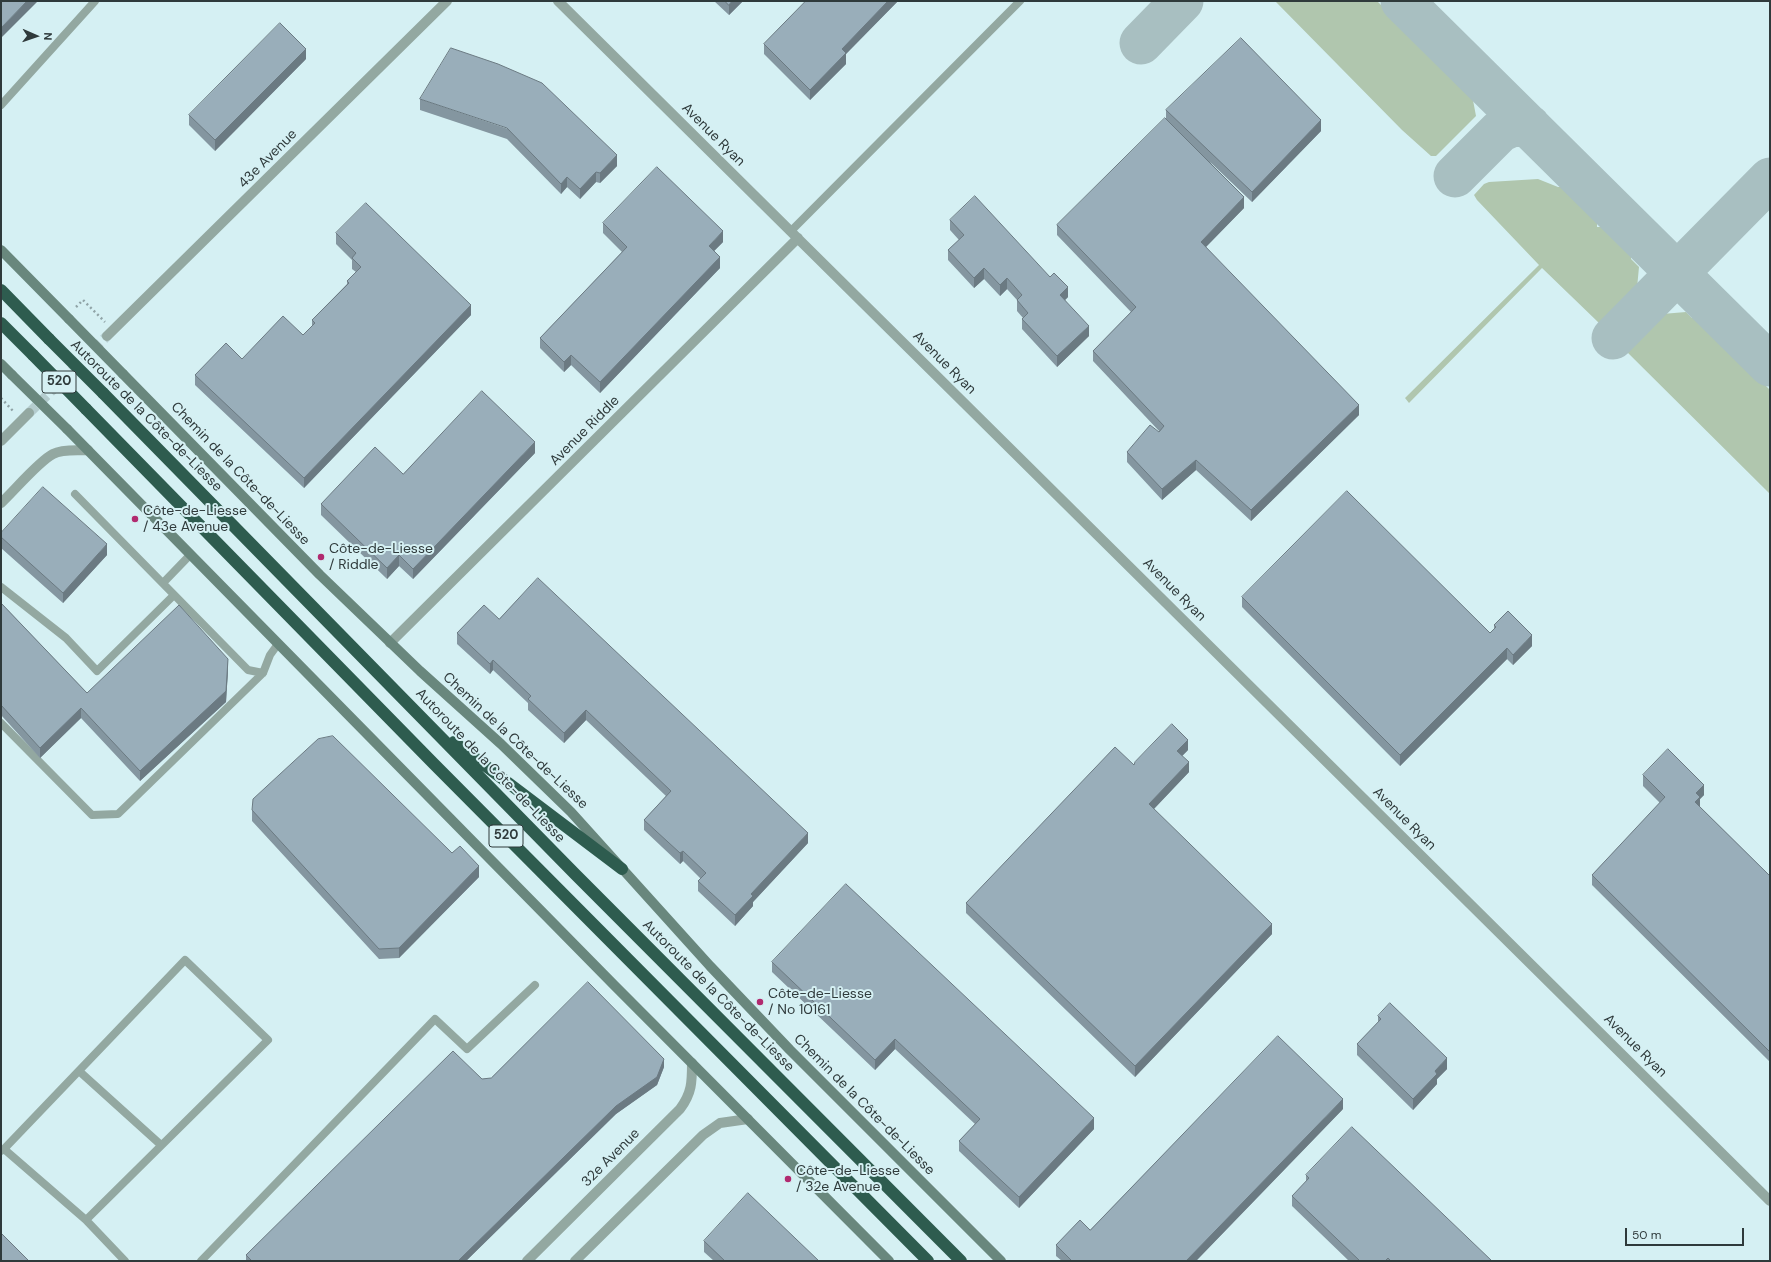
<!DOCTYPE html>
<meta charset="utf-8">
<style>
body{margin:0}
#map{position:relative;width:1771px;height:1262px;overflow:hidden;background:#d5f0f3;font-family:"DM Sans",sans-serif}
canvas{display:block}
.frame{position:absolute;inset:0;border:2px solid #2f3a3b;pointer-events:none}
.north{position:absolute;left:16px;top:16px;width:40px;height:40px;-webkit-text-stroke:3px #d5f0f3;paint-order:stroke;rotate:92deg;font-size:11px;font-weight:700;line-height:16px;text-align:center;color:#2f3a3b}
.north::after{content:'';display:block;margin:auto;width:14px;height:18px;background:#2f3a3b;clip-path:polygon(50% 0,100% 100%,50% 72%,0 100%)}
.scale{position:absolute;left:1625px;top:1228px;width:119px;height:18px;box-sizing:border-box;border:2px solid #2f3a3b;border-top:0;padding-left:5px;font-size:12px;line-height:14px;white-space:nowrap;color:#2f3a3b;-webkit-text-stroke:3px #d5f0f3;paint-order:stroke}
</style>
<div id="map">
<canvas width="1771" height="1262"></canvas>
<div class="frame"></div>
<div class="north">N</div>
<div class="scale">50 m</div>
</div>
<script>
const g = document.querySelector('canvas').getContext('2d');
g.lineJoin = 'round';
function fillPath(path, color) {
  g.fillStyle = color;
  g.fill(path, 'evenodd');
}
function strokePath(path, color, width, dash) {
  g.strokeStyle = color;
  g.lineWidth = width;
  g.lineCap = dash ? 'butt' : 'round';
  g.setLineDash(dash || []);
  g.stroke(path);
}
function label(font, color, halo, rows, align = 'center') {
  g.font = font + ' "DM Sans",sans-serif';
  g.lineWidth = 4;
  g.setLineDash([]);
  g.textBaseline = 'middle';
  g.strokeStyle = halo;
  g.fillStyle = color;
  for (const [text, x, y, turn = 0] of rows) {
    g.save();
    g.translate(x, y);
    g.rotate((+turn || 0) * Math.PI / 180);
    g.textAlign = isNaN(turn) ? turn : align;
    if (halo) g.strokeText(text, 0, 0);
    g.fillText(text, 0, 0);
    g.restore();
  }
}
const green = new Path2D(`
 M1275,1H1377L1409,33L1411,39L1416,44L1419,43L1431,54L1430,57L1437,64H1441L1472,95L1476,116L1436,156H1431L1402,130Z
 M1538,179L1558,187H1564L1597,219V227H1605L1631,252V259L1639,267L1637,288L1603,322L1599,323L1542,268L1409,403L1405,398L1539,265L1477,200L1474,195L1484,184L1489,182Z
 M1686,312L1692,318H1697L1724,345L1729,354L1733,353L1770,390V494L1625,350L1662,314Z`);
const taxiway = new Path2D(`
 M1402,1L1770,365
 M1141,43L1182,1
 M1455,176L1500,131L1513,125L1529,126
 M1613,338L1770,179`);
const minorTunnel = new Path2D(`
 M29,413L107,336`);
const path = new Path2D(`
 M76,307L83,300L105,322
 M1,398L13,411`);
const service = new Path2D(`
 M1,105L95,1
 M791,231L1020,1
 M75,494L248,670L263,673L270,655L278,644
 M163,583L190,555
 M1,587L66,638L97,671L174,595
 M1,723L92,815L118,814L263,673
 M79,1071L161,1145
 M4,1149L185,960L268,1040L86,1220
 M1,1151L4,1149L86,1220L125,1261
 M201,1261L435,1019L467,1049L535,985`);
const minor = new Path2D(`
 M558,1L1770,1201
 M107,336L447,1
 M1,441L29,413
 M1,503C14,491 39,461 53,454C63,449 77,451 88,450
 M390,643L798,238`);
const tertiary = new Path2D(`
 M527,1261L680,1109C692,1093 692,1082 692,1063
 M575,1261L703,1135L720,1123L748,1119`);
const secondary = new Path2D(`
 M1,250L69,319
 M1,364L12,375
 M123,374L320,575L420,671L501,744L571,812L710,966L790,1050L1001,1261
 M67,429L614,985L889,1261`);
const motorway = new Path2D(`
 M1,290L49,339
 M1,323L33,355
 M103,393L575,874L961,1261
 M86,409L433,763L928,1261
 M454,742L622,869`);
const secondaryBridge = new Path2D(`
 M69,319L123,374
 M12,375L67,429`);
const motorwayBridge = new Path2D(`
 M49,339L103,393
 M33,355L86,409`);
const wall = new Path2D(`
 M714,1H743L729,15Z
 M806,1H898L846,54V64L810,100L764,54V44Z
 M306,59L215,151L189,125V115Z
 M420,99L617,166L600,183L596,182L580,199L567,187L561,194L507,139L420,110Z
 M1166,110L1321,131L1252,202L1210,162L1244,208L1206,247L1359,415L1251,521L1196,470L1162,500L1127,462V452L1160,432L1093,361V351L1131,312L1057,235V225L1166,118Z
 M950,220L1068,297L1065,300L1089,336L1057,367L1022,329V319L1023,318L1017,311V300L1007,289L1000,296L984,279L974,288L948,260V250L959,240L950,230Z
 M603,223L723,242L714,251L720,268L600,393L571,365L564,372L540,348V338L622,252L603,233Z
 M336,233L471,315L304,488L195,385V375L242,359L303,335L312,326V320L347,284V281L356,272L352,269V260L336,244Z
 M535,453L413,579L399,566L387,579L321,515V504L403,474Z
 M1,533L107,555L63,603L1,548Z
 M1242,597L1490,633L1494,629V625L1532,646L1513,665L1507,659L1400,766L1242,607Z
 M1,603L87,693L228,670L226,702L140,781L81,718L40,758L1,715Z
 M499,619L808,843L753,902V906L735,926L698,891V881L701,879L683,861L680,864L644,830V820L666,796L586,720L564,743L528,710V703L493,670L490,674L457,644V633Z
 M1188,750L1182,756L1189,772L1154,809L1272,934L1135,1077L966,913V903L1134,765Z
 M1643,775L1704,795L1700,799V807L1770,876V1062L1592,885V875L1660,803L1643,786Z
 M252,810L452,853L479,877L399,958L379,959L252,821Z
 M772,962L1094,1129L1019,1208L959,1151V1141L975,1124L895,1049L875,1070L772,972Z
 M1378,1016L1447,1069L1437,1079V1084L1413,1110L1357,1055V1044L1378,1023Z
 M664,1067L657,1085L616,1114L466,1261H246V1255L482,1079Z
 M1343,1109L1196,1261H1062L1056,1256V1245L1090,1230Z
 M1306,1175L1492,1261H1349L1292,1206V1196L1306,1182Z
 M704,1241L819,1261H714L704,1252Z`);
const shadedWall = new Path2D(`
 M27,1H38L1,38V28Z
 M732,1H743L729,15V5Z
 M888,1H898L846,54V64L810,100V90L842,49Z
 M306,49V59L215,151V140Z
 M1321,120V131L1252,202V192Z
 M617,155V166L600,183V173Z
 M596,172V182L580,199V189Z
 M567,177V187L561,194V184Z
 M1244,197V208L1201,252V242Z
 M723,231V242L709,256V246Z
 M720,257V268L600,393V382Z
 M984,268V279L974,288V278Z
 M1007,278V289L1000,296V285Z
 M1068,287V297L1060,305V295Z
 M471,305V315L304,488V478Z
 M1089,326V336L1057,367V356Z
 M571,355V365L564,372V362Z
 M1359,405V415L1251,521V510Z
 M535,442V453L413,579V569Z
 M1196,460V470L1162,500V489Z
 M107,544V555L63,603V593Z
 M399,555V566L387,579V568Z
 M1532,635V646L1513,665V655Z
 M1507,648V659L1400,766V755Z
 M228,659V670L226,702L140,781V771Z
 M493,660V670L490,674V664Z
 M81,708V718L40,758V748Z
 M586,710V720L564,743V733Z
 M1188,740V750L1177,761V751Z
 M1189,762V772L1149,814V804Z
 M1704,785V795L1700,799V807L1695,812L1696,793Z
 M808,833V843L753,902V906L735,926V915L751,894Z
 M683,851V861L680,864V853Z
 M479,866V877L399,958V948Z
 M1272,924V934L1135,1077V1066Z
 M895,1039V1049L875,1070V1060Z
 M1447,1058V1069L1437,1079V1084L1413,1110V1099L1435,1071Z
 M664,1059V1067L657,1085L616,1114L466,1261H458Z
 M1343,1099V1109L1196,1261H1186Z
 M1094,1118V1129L1019,1208V1197Z`);
const building = new Path2D(`
 M1,1H27L1,28Z
 M725,1H732L729,5Z
 M806,1H888L842,49L846,53L810,90L764,44Z
 M280,23L306,49L215,140L189,115Z
 M1241,38L1321,120L1252,192L1166,110Z
 M451,48L498,64L542,83L617,155L600,173L596,172L580,189L567,177L561,184L507,128L420,99Z
 M1165,118L1244,197L1201,242L1359,405L1251,510L1196,460L1162,489L1127,452L1150,425L1159,432L1164,426L1093,351L1136,307L1057,225Z
 M657,167L723,231L709,246L720,257L600,382L571,355L564,362L540,338L627,247L603,223Z
 M975,196L1050,277L1054,273L1068,287L1060,295L1089,326L1057,356L1022,319L1028,313L1017,300L1022,295L1007,278L1000,285L984,268L974,278L948,250L964,235L950,220Z
 M366,203L471,305L304,478L195,375L226,343L242,359L283,316L303,335L315,323L312,320L349,283L347,281L361,267L352,258L356,253L336,233Z
 M482,391L535,442L413,569L399,555L387,568L321,504L375,447L403,474Z
 M43,487L107,544L63,593L1,537V533Z
 M1347,491L1490,633L1496,627L1494,625L1508,611L1532,635L1513,655L1507,648L1400,755L1242,597Z
 M538,578L808,833L751,894L753,896L735,915L698,881L706,873L683,851L680,853L644,820L671,791L586,710L564,733L528,699L531,696L493,660L490,664L457,633L484,605L499,619Z
 M1,603L87,693L179,605L228,659L226,691L140,771L81,708L40,748L1,705Z
 M1172,724L1188,740L1177,751L1189,762L1149,804L1272,924L1135,1066L966,903L1115,747L1134,765L1135,762Z
 M333,736L452,853L460,846L479,866L399,948L379,949L252,810L253,799L318,739Z
 M1668,749L1704,785L1696,793L1700,797L1695,802L1770,876V1052L1592,875L1665,797L1643,775Z
 M846,884L1094,1118L1019,1197L959,1141L980,1119L895,1039L875,1060L772,962Z
 M588,982L664,1059L657,1077L616,1106L458,1261H252L246,1255L453,1051L482,1079L491,1078Z
 M1390,1003L1447,1058L1435,1071L1437,1074L1413,1099L1357,1044L1381,1019L1378,1016Z
 M1278,1036L1343,1099L1186,1261H1072L1056,1245L1080,1220L1090,1230Z
 M1352,1127L1492,1261H1391L1388,1258L1385,1261H1360L1292,1196L1309,1178L1306,1175Z
 M748,1193L819,1261H725L704,1241Z
 M1,1233L29,1261H1Z`);
const markers = [
 [135,519,4,"#b12a6f"],
 [321,557,4,"#b12a6f"],
 [760,1002,4,"#b12a6f"],
 [788,1179,4,"#b12a6f"]
];
const shields = [
 [59,382,34],
 [506,836,34]
];
const shieldNames = [
 ["520",59,382],
 ["520",506,836]
];
const streetNames = [
 ["Avenue Ryan",713,135,45],
 ["43e Avenue",268,159,-45],
 ["Avenue Ryan",944,363,45],
 ["Autoroute de la Côte-de-Liesse",146,416,45],
 ["Avenue Riddle",585,431,-45],
 ["Chemin de la Côte-de-Liesse",240,474,46],
 ["Avenue Ryan",1174,590,45],
 ["Chemin de la Côte-de-Liesse",515,741,43],
 ["Autoroute de la Côte-de-Liesse",490,766,46],
 ["Avenue Ryan",1404,819,45],
 ["Autoroute de la Côte-de-Liesse",718,996,45],
 ["Avenue Ryan",1635,1046,45],
 ["Chemin de la Côte-de-Liesse",864,1105,45],
 ["32e Avenue",611,1158,-45]
];
const poiNames = [
 ["Côte-de-Liesse",143,511],
 ["/ 43e Avenue",143,527],
 ["Côte-de-Liesse",329,549],
 ["/ Riddle",329,565],
 ["Côte-de-Liesse",768,994],
 ["/ No 10161",768,1010],
 ["Côte-de-Liesse",796,1171],
 ["/ 32e Avenue",796,1187]
];
fillPath(green, '#b0c6ae');
strokePath(taxiway, '#a8bfc1', 43);
strokePath(minorTunnel, '#b4ccce', 10, [10, 5]);
strokePath(path, '#90a4a7', 2.5, [2, 3]);
strokePath(service, '#93a8a1', 8);
strokePath(minor, '#93a8a1', 10);
strokePath(tertiary, '#93a8a1', 10);
strokePath(secondary, '#69877d', 10);
strokePath(motorway, '#2e5c4f', 12);
strokePath(secondaryBridge, '#69877d', 10);
strokePath(motorwayBridge, '#2e5c4f', 12);
fillPath(wall, '#8496a0');
fillPath(shadedWall, '#6b7a82');
fillPath(building, '#99aeba');
strokePath(building, '#6b7a82', 1);
for (const [x, y, r, color] of markers) {
  const dot = new Path2D();
  dot.arc(x, y, r, 0, 2 * Math.PI);
  g.fillStyle = color;
  g.fill(dot);
  strokePath(dot, '#d5f0f3', 1.5);
}
for (const [x, y, w] of shields) {
  const box = new Path2D();
  box.roundRect(x - w / 2, y - 11, w, 22, 3);
  g.fillStyle = '#d5f0f3';
  g.fill(box);
  strokePath(box, '#2f3a3b', 1);
}
label('bold 13px', '#2f3a3b', null, shieldNames);
label('14px', '#2f3a3b', '#d5f0f3', streetNames);
label('14px', '#2f3a3b', '#d5f0f3', poiNames, 'left');
</script>
